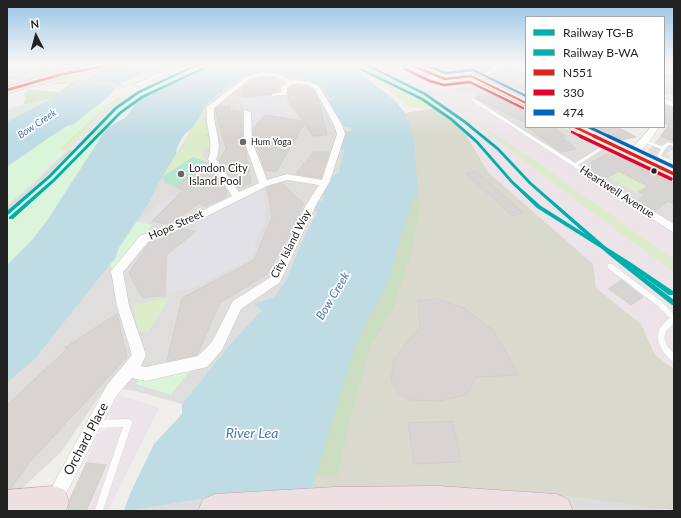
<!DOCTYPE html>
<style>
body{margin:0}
#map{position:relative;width:681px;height:518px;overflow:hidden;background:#f0eeeb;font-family:Lato,sans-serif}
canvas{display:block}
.frame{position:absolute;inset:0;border:8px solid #222;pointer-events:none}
.legend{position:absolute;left:525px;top:16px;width:140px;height:112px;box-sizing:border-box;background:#fff;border:1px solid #a7a7a7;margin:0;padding:5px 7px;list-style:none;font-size:12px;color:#222}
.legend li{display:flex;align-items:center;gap:8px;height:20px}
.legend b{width:20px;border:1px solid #a7a7a7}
.north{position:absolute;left:16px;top:16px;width:40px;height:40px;-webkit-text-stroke:3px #fff;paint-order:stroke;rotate:354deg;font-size:11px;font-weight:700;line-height:16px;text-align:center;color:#222}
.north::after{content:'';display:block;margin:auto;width:14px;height:18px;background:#222;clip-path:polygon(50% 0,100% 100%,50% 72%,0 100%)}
</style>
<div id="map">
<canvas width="681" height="518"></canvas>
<div class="frame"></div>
<ul class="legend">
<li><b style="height:5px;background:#00afad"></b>Railway TG-B</li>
<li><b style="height:5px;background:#00afad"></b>Railway B-WA</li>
<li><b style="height:5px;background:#dc241f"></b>N551</li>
<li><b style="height:5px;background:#e4002b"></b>330</li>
<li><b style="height:5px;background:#0065bd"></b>474</li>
</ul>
<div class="north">N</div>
</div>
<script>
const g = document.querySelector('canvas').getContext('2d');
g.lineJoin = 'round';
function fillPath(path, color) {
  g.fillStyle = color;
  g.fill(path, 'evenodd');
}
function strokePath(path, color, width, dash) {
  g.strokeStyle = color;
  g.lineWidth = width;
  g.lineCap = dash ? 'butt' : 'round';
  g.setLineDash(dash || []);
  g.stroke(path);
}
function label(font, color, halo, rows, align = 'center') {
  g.font = font + ' Lato,sans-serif';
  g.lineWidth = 3.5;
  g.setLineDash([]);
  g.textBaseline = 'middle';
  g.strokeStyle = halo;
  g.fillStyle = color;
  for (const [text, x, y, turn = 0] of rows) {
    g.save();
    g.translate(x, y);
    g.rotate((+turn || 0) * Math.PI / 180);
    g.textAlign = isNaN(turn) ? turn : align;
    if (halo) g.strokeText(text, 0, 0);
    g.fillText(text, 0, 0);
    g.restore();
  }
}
const residential = new Path2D(`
 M461,64H526V94L478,74Z
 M267,73L293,74L322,87L331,100L336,116L344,127H350L351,131L339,148L345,150L339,173L320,194L324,196L322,201L312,208L317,211L304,237L287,281L274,297L255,304L262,310L231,343L182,404L136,391L106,387L61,452L18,492L7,494V383L35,359L116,257L119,247L148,205L162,177L208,103L236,80Z
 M674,74V94L664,95V76Z
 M470,82L526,109V127H562L674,182V233L508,122L453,89Z`);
const industrial = new Path2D(`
 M193,64H202L127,100L104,120L77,150H68L103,113L122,98Z
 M354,64H402L464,93L470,91L479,96L473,99L674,233V369L655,355L641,324L596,288L593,264L489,173L466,135L439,107L441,106L426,96Z
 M119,395L159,408L108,511H64L97,437L102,431H105L112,414L110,413V410Z`);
const construction = new Path2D(`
 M439,107L466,135L489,173L593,264L596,288L641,324L655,355L674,369V510L665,509L306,511L408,121L405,113Z`);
const grass = new Path2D(`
 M350,64H359L426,96L441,106L424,109L422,108H409L389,90L391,89L389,87L387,88Z
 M98,70L85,80L45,82Z
 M158,84L143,92L121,107L114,113L93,143L77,150C104,119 119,101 158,84Z
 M129,93L103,113L50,168L7,206C36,175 90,107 129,93Z
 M208,103H213L209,112L205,113L207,117L203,118L210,130H206L211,132L204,136L209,137L207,140L212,141V147L206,148L202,151L205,155L202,156L208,161L193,157L162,177L176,154L183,148L186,137Z
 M466,116L541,165L674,260V272L577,201Z
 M619,172L646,186L636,192L608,178Z
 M170,297L148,332L138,331L133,305Z`);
const forest = new Path2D(`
 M66,81L79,83L56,97L23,105L25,99L24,94L28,90L34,88L31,90L59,92L70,84H49L38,87L36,86Z
 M418,194L420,206L414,243L394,306L370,348L354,404L337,476H315L354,350L365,324L389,282L393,264L412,201Z`);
const wetland = new Path2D(`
 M103,64H119L7,133V111L11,108L56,97L97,72Z`);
const park = new Path2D(`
 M152,64H181L134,86L122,84L148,77L137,75Z
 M202,64H209L146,93L117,113L46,222L32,240L7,265V216L52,175L77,150L93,143L114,113L121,107L143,92Z
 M99,104L108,105L89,121L60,149L68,150L35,182L7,206V167L50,137L67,126L74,124Z
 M136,221L153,225L129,249L114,271L110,264Z
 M193,367L171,395L136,384L139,379Z`);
const pitch = new Path2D(`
 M193,157L209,163L176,187L166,183L162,177Z`);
const parking = new Path2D(`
 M661,135L674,139V151L671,150L667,154L671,156L666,161L650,154L648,151Z
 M311,208L316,211L286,281L278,291L272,287Z`);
const plaza = new Path2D(`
 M285,94L287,104L300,121L291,122L289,118L264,115L251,130L243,129L245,115L240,98Z
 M262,186L266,210L264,226L256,240L252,258L191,289L166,294L168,255L198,231L189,222Z
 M181,193L149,224L139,222L143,217L152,215L151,210L157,207L155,204L168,200L169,197Z`);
const water = new Path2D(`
 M103,64H152L135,77L113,87L116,88L108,97L74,124L67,126L50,137L7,167V122L77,85L97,71Z
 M209,64H344L359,73L394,99L405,113L414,140L418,194L412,201L393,264L389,282L365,324L354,350L305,511H124L129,496L154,444L182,414V404L231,343L262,310L254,304L274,297L286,281L304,237L317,212L312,208L316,200L322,201L324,196L320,194L331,176L339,173L344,150L339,148L344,132L351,131L350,127H344L328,102L331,100L322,87L293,74L267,73L247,75L229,85L208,103L193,127L183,136L177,148L176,154L162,177L148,205L119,247L116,257L35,359L7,383V265L32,240L46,222L107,128L126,117L141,96Z`);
const pier = new Path2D(`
 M37,64L53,65L134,64L7,88V71Z
 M76,79L128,85L125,88L72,82Z
 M68,150H77L52,175L7,216V206L35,182Z
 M542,494L578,497L674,511H127L223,495Z`);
const building = new Path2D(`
 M467,64H496L484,72L467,66Z
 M507,66L526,74V91L495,77L497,76L493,74Z
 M264,78H275L280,82L275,92L270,94L244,97V87L254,83L251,80Z
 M296,86L299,88L307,86L313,90L319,101L327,135L313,136L304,124L276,172L265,170L253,135V129L265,115L303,121L288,99V89Z
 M490,93L526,111V123L476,98Z
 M664,105L674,108V141L661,136L668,125L664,123Z
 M230,106L229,109L242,112V141L246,152L251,183L238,188L219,161L226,149L215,109Z
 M528,127H553L565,136H560L576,149L561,152Z
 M591,127H618L636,137L620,140Z
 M314,152H329L321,178L296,174Z
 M608,154L619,159L622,158L674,184V204L668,201L655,211L638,200L645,195L639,192L648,186L618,171L604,179L587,169L595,165L591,163Z
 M209,163L228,193L224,194L226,197L205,206L199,203L174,221L166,224L152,221L183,190L176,187Z
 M476,171L523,213L513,216L466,174Z
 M282,183L303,203L293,228L267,274L220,303L197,355L167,361L182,298L254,260L272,217L267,188Z
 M185,229L195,232L166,255L165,296H156L142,298L129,273L149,243Z
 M622,280L643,297L631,305L609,289Z
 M438,299L464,308L493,330L519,375L476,377L468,394L441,401L410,400L398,394L391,380L394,359L407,342L420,328L418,301Z
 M117,314L127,357L30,462L11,488H7V405L67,349L65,348Z
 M453,422L461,462L414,464L408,423Z
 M87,463L106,465L86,511H68L70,499Z`);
const lane = new Path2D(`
 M407,64H411C429,73 440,80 461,78L454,76L431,64C442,64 451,74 462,76C466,77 469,76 472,75V77L468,78L492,85L490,86L464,79L453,81L437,79Z
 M471,98H473L575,163L609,142L612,143L578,165L589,173L587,174H585L471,100Z
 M643,140H645L662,146L668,142L674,144V146L669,145L665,149L661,156L674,161V164L658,157L657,156L661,149L643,142Z
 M608,264H612L662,302L674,314V323L666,331L664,338L667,346L674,354V362C670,360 668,357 665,354C654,339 656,329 670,318L658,306L608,268L607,266Z
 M128,419L131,420L132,423L103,510V511H95V510L123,427L95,428L92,427L91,424L92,421L95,420Z`);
const street = new Path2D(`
 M21,64H31L7,72V68Z
 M179,64H188L139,86L134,85Z
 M499,64H507L484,78L479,77Z
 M507,64H516L526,69V73Z
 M674,69V73L664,75V71Z
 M264,72L277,73L291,80L308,81L319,86L342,125L345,134L330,181L316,205L281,280L279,283L241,309L222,350L207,367L146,381L132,378L117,395L57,511H39L107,385L132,355L117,306L111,271L140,236L189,217L232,196L208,159C215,143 204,125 207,107L247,76ZM264,76L276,77L286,82L281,88V92L272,94V96L287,95V88L292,84L307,85L314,88L334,125L337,134L322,180L287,174L267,180L252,141L251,112L244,110V141L259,183L239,192L216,159C224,143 212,126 214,108L251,78ZM287,180L319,185L306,205L271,277L233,301L212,342L198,356L146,367L141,366L146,355L129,306L123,272L148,242L197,221L267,186Z
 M664,98L674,102V107L664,103Z
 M651,127H659C653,135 641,158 629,156V152Z
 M587,170L674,224V233L584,175V171Z`);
const primary = new Path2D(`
 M442,64H455L526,99V106Z
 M569,127H585L674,169V178L571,130Z`);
const highway = new Path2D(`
 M31,64H52L50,66L7,78V70Z
 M97,64H123L121,66L65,77L7,94V86L63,70Z
 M53,486L65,490L69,502L66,511H7V490Z
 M438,486L556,494L568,499L573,511H198L203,499L215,494L335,487Z`);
const bus1Far1 = new Path2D(`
 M408,64L445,79L471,76L526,103
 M7,90L63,74L116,64
 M575,127L596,137`);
const bus1 = new Path2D(`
 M594,136L674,174`);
const bus2Far1 = new Path2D(`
 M405,69L430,81L444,85L470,82L523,108
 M572,132L582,137`);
const bus2 = new Path2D(`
 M580,136L671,179`);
const bus3Far1 = new Path2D(`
 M422,64L446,73L473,70L526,96
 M589,127L610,137`);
const bus3 = new Path2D(`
 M608,136L674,167`);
const rail1 = new Path2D(`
 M197,64H201L140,93L117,109L51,177L9,214L7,215V211L49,175L115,107L138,91Z
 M363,64H367L426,93L466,121L499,148L531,182L613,253L674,300V305H672L609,255L529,184L497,150L464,123L424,95Z`);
const rail2 = new Path2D(`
 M202,68L204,69L143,98L121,114L55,181L13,219H9V217L53,179L119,112L141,96Z
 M361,68L423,98L452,118L478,141L513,181L541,206L630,262L673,291L674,293L673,295H669L626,264L537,208L511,183L476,143L450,120L421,100L360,70V69Z`);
const markers = [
 [243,142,4,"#6a6968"],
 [654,171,3.5,"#222"],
 [181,174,4,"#6a6968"]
];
const farPoinames = [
 ["Hum Yoga",251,142]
];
const farWaternames = [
 ["Bow Creek",37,124,-34]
];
const poiNames = [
 ["London City",189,168],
 ["Island Pool",189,181]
];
const streetNames = [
 ["Heartwell Avenue",617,192,33],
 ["Hope Street",176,225,-24],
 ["City Island Way",291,244,-63]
];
const waterNames = [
 ["Bow Creek",333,296,-59]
];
const nearStreetnames = [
 ["Orchard Place",86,439,-62]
];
const nearWaternames = [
 ["River Lea",252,433]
];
fillPath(residential, '#dfdedc');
fillPath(industrial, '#ede4e9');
fillPath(construction, '#d9d9cd');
fillPath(grass, '#ddeccb');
fillPath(forest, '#cbdec1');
fillPath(wetland, '#d9e6de');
fillPath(park, '#daf5da');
fillPath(pitch, '#b7e6d2');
fillPath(parking, '#e0dfde');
fillPath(plaza, '#e2e1e5');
fillPath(water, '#bfdbe3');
fillPath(pier, '#dedddd');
fillPath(building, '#d7d4d2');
strokePath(building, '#d3d0cc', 1);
strokePath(lane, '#c9c8c7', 0.5);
strokePath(street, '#c9c8c7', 1);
strokePath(primary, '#a79c86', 1);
strokePath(highway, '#c5a2ac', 1);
fillPath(lane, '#fdfcfc');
fillPath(street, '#fdfcfc');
fillPath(primary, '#f3ede7');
fillPath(highway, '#ece0e2');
strokePath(bus1Far1, '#dc241f', 2.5);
strokePath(bus1, '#dc241f', 3.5);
strokePath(bus2Far1, '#e4002b', 2.5);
strokePath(bus2, '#e4002b', 3.5);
strokePath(bus3Far1, '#0065bd', 2.5);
strokePath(bus3, '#0065bd', 3.5);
fillPath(rail1, '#00afad');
fillPath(rail2, '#00afad');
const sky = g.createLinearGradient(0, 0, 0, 137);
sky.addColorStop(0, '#97c4e6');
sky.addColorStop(0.47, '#f8f7f6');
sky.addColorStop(1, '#f8f7f600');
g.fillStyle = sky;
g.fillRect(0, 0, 681, 137);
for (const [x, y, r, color] of markers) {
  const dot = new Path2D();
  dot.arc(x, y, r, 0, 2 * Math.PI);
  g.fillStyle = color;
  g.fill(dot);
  strokePath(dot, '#fff', 1.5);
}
label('9px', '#222', '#fff', farPoinames, 'left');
label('italic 10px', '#4a7aab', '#fff', farWaternames);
label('11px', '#222', '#fff', poiNames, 'left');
label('11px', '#222', '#fff', streetNames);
label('italic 12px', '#4a7aab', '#fff', waterNames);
label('13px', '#222', '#fff', nearStreetnames);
label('italic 14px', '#4a7aab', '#fff', nearWaternames);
</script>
